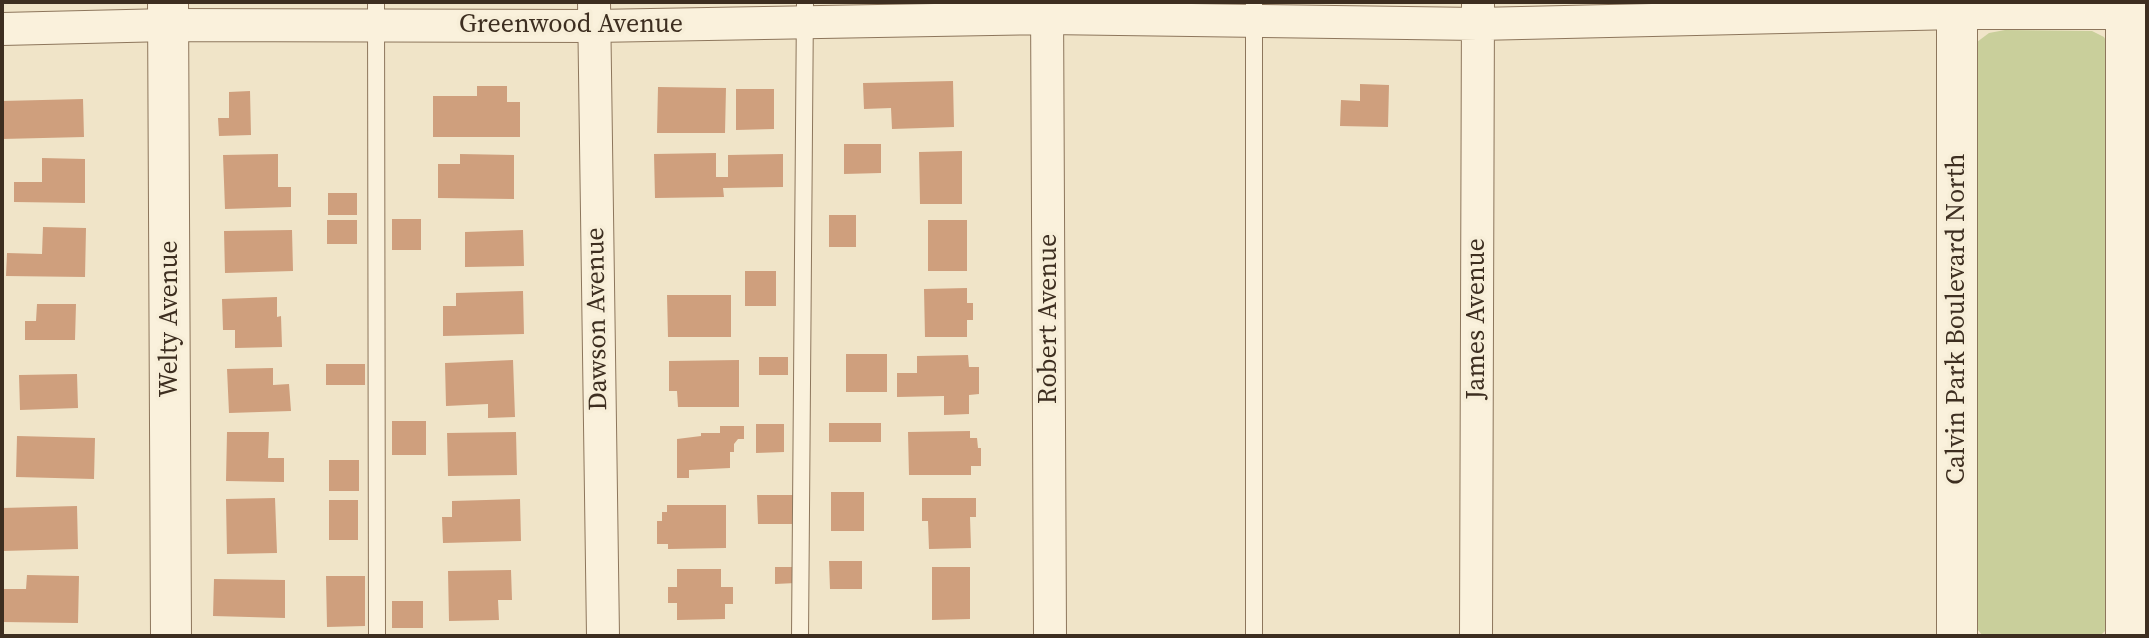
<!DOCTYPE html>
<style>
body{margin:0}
#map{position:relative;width:2149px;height:638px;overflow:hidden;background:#f0e4c8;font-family:"Source Serif 4",serif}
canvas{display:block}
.frame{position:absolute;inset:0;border:4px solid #3d2e20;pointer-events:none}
</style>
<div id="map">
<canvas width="2149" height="638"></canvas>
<div class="frame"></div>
</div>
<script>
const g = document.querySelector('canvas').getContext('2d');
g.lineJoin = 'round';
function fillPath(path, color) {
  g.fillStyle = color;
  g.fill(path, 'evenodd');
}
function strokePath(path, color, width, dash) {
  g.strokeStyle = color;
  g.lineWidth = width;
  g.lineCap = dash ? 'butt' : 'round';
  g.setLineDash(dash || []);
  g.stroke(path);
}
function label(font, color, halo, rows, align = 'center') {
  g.font = font + ' "Source Serif 4",serif';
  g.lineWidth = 7;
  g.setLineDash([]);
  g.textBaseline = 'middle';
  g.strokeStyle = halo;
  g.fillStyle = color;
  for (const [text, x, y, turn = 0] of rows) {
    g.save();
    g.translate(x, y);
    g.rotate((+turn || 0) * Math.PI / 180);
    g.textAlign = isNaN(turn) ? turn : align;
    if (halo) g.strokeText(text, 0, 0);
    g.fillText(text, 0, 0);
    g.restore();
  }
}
const green = new Path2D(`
 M2005,30L2092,31L2104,37L2110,48L2107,629L2100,636H1983L1977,629V42L1989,33Z`);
const building = new Path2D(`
 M953,81L954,127L892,129L891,108L864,109L863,83Z
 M1360,84L1389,85L1388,127L1340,126L1341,100L1360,101Z
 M477,86H507V102H520V137H433V96H477Z
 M658,87L726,88L725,133H657Z
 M736,89H774V129L736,130Z
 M250,91L251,135L219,136L218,118H229V92Z
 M83,99L84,137L2,139V101Z
 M844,144H881V173L844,174Z
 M962,151V204H920L919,152Z
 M716,153V177H728V155L783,154V187L723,188L724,197L655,198L654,154Z
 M278,154V187H291V207L225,209L223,155Z
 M460,154L514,155V199L438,198V164H460Z
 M42,158L85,159V203L14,202V182H42Z
 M328,193H357V215H328Z
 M829,215H856V247H829Z
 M392,219H421V250H392Z
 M327,220H357V244H327Z
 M928,220H967V271H928Z
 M43,227L86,228L85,277L6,276L7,253L42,254Z
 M292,230L293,271L225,273L224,231Z
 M523,230L524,266L465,267V232Z
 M745,271H776V306H745Z
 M967,288V303H973V320H967V337H925L924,289Z
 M523,291L524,334L443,336V306H456V293Z
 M667,295H731V337H668Z
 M277,297V317L281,316L282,347L235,348V330H223L222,299Z
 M37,304H76L75,340H25V321H36Z
 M846,354H887V392H846Z
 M968,355L969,367H979V394L969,395V414L944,415V396L897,397V373H917V356Z
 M759,357H788V375H759Z
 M513,360L515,417L488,418V404L446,406L445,363Z
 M739,360V407H678L677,391H669V361Z
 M326,364H365V385H326Z
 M273,368V385L289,384L291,411L229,413L227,369Z
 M77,374L78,408L20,410L19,375Z
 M392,421H426V455H392Z
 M829,423H881V442H829Z
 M756,424H784V452L756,453Z
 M720,426H744V439H738L734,444V452H730V468L689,470V478H677V439L701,436V433H720Z
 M970,431V438H977L978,448H981V466H971V475H909L908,432Z
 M227,432H269L268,458H284V482L226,481Z
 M516,432L517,475L448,476L447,433Z
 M17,436L95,438L94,479L16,477Z
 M329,460H359V491H329Z
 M831,492H864V531H831Z
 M757,495H793V524H758Z
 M275,498L277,553L227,554L226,499Z
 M922,498H976V517H970L971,548L929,549L928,521H922Z
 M520,499L521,541L443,543L442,517H452V501Z
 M329,500H358V540H329Z
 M667,505H726V548L668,549V544H657V521H662V512H667Z
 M77,506L78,549L2,551V508Z
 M829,561H862V589H830Z
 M775,567H796V583L775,584Z
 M932,567H970V619L932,620Z
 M677,569H721V587H733V604H725V619L677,620V603H668V587H677Z
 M511,570L512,600H498L499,620L449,621L448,571Z
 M27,575L79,576L78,623L2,622V589H26Z
 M326,576H365V626L327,627Z
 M214,579L285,580V618L213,616Z
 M392,601H423V628H392Z`);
const service = new Path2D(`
 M376,2L377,636
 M1254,2V636
 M800,636L805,2`);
const minor = new Path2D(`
 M594,2L603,636
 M1047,2L1050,636
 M2,29L168,25L594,26L1048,18L1478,24L1957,13H2147
 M1476,636L1478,3`);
const tertiary = new Path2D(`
 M168,2L171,636
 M1957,2V636
 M2126,2V636`);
const streetNames = [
 ["Greenwood Avenue",571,25],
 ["Welty Avenue",170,319,-90],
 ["Dawson Avenue",598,319,-91],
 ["Robert Avenue",1049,319,-90],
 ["James Avenue",1477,319,-90],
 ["Calvin Park Boulevard North",1957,319,-90]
];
fillPath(green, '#c9cf9b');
fillPath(building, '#cf9f7d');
strokePath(service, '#8d765c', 18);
strokePath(minor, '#8d765c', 34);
strokePath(tertiary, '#8d765c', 42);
strokePath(service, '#faf1dc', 16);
strokePath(minor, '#faf1dc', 32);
strokePath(tertiary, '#faf1dc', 40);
label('26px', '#3d2e20', '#f7eed8', streetNames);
</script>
